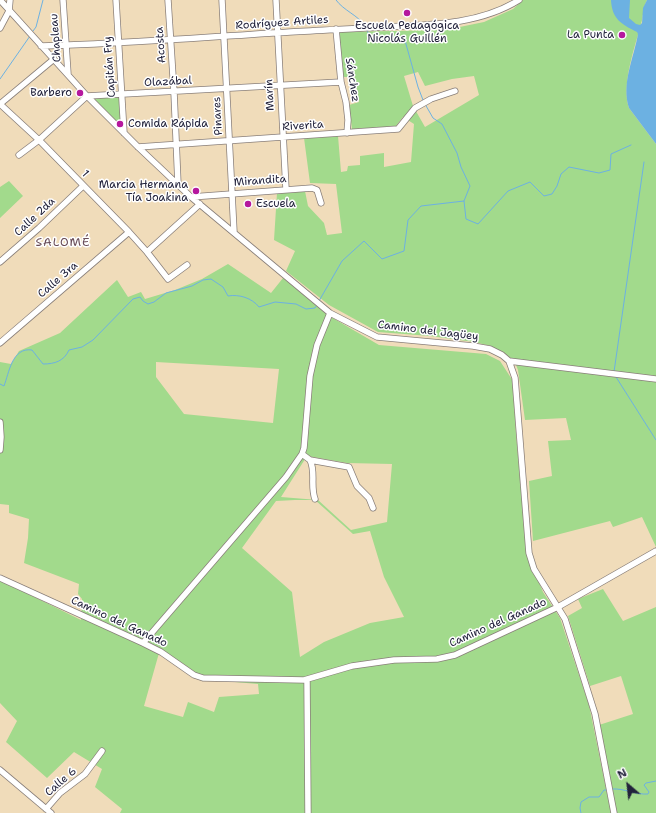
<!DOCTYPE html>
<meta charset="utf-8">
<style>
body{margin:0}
#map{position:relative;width:656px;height:813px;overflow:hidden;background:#f0dcba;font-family:"Shantell Sans",sans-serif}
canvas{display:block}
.north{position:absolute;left:608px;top:765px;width:40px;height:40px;-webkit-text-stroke:3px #fff;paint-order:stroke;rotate:332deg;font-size:11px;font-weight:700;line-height:16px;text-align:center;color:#22223b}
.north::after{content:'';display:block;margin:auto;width:14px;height:18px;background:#22223b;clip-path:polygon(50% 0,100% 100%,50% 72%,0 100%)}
</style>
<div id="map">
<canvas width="656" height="813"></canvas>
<div class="north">N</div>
</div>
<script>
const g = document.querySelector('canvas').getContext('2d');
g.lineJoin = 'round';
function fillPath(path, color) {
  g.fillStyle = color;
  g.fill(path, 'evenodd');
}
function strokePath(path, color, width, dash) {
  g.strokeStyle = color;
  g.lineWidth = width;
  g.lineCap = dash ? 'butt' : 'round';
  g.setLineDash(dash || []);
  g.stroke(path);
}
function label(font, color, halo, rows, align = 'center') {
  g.font = font + ' "Shantell Sans",sans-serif';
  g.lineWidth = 3;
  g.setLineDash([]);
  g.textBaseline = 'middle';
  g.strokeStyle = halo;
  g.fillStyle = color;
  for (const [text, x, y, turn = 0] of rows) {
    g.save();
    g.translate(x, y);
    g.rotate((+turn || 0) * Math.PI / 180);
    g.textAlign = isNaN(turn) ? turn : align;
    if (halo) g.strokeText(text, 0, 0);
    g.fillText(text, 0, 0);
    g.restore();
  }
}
const green = new Path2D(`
 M523,0H647C642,10 644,15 641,24C635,47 621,85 629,108L656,144V547L642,517L613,527L610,521L533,541L529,481L552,476L548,441L571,440L566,418L525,420L518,370L514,360L491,346L474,342L430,336L378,332L329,305L286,271L295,251L274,240L277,193L305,191L308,206L324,223L327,235L342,233L336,184L310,183L304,138L338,136L341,172L347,171L348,166L360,165V156L384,153V167L411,162L414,124L403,117L395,127L352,129L349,105L359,102L354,77H343L337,32L445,30L484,22L513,9ZM418,72L425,86L452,79L474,76L479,95L425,127L413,106L404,76Z
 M119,97L122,127L93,98Z
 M9,181L23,196L0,218V187Z
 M228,264L271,293L283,278L331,317L379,345L486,354L500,361L513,381L516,434L527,553L543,592L560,618L589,705L611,813H120L122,809L95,787L102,769L74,752L47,778L6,742L17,721L0,703V580L81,620L82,599L78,594L79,584L24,563L28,538L29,519L9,513V505L0,504V362L11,364L19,351L60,333L117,280L128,297L141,292L145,299L175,290L202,279ZM156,362L279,369L273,423L184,414L156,377ZM307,456L347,463L392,464L387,522L351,530L318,500L281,497ZM295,500H315L353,534L370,531L384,577L404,617L370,623L324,642L300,657L292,592L242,548L276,501ZM159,653L199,679L258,684L259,694L219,697L214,712L188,702L183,717L144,706Z
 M603,589L623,621L656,607V813H616L599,725L633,714L621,676L590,686L568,616L582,608L578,599Z`);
const water = new Path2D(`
 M611,0H630L629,18L636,24L640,25L642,23L643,8L647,0H656V144L629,108C621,84 634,57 638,34L637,32C621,24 612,19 611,0Z`);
const stream = new Path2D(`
 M336,0C344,11 358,15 365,26
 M33,31L36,27L43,0
 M367,31L370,35L373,37H404L418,87L423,100
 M0,79L30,36
 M425,104L433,118L442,124L457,153L461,167L470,186L464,201
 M319,301L342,261L364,241L382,259L404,251L408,220L421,206L464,201L466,219L478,224L508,191L530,182L544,196L552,194L557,186L561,174L569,167L599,173L610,170L611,154L631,145
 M614,372L644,162
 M616,377L656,440
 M0,384L4,386C9,373 12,347 32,350L43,364C55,364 64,361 69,350L82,347L93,340L133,299L140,297L143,301L148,304L154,302L166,293L192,286L203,280L211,279L223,287L228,296C239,294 252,298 259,307L275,302L296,304L306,309L315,308L317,305
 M612,789C624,788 636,795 648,794L649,792L644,785L646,783L656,781
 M581,813L580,808L581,802L589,797H599L604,790H607`);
const minor = new Path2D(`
 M0,0L87,96L138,147L191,197L330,313L377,337L473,346L490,349L502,355L509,361L656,379
 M63,0L68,74
 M116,0L124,133
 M168,0L174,92L178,184
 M222,0L234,232
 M276,0L286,189
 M0,28L9,11L10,0
 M336,29L341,82L346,102L348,120L347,133
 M41,46C124,44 207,37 290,32C321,30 352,29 384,27C429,25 479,25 519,0
 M0,104L39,140L129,232L147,252L168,279L187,265
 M0,104L54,59
 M138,147L398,129L415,108L431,99L455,91
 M19,155L39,140L87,96L341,82
 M191,197L312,188L317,190L321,203
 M147,252L200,204
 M0,262L39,228L83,186
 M0,343L129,232
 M509,361L515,378L529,553L534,569L565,619L595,714L614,813
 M0,422L1,437L0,450
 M302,454L310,460L349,467L357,486L369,498L373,508
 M310,460C316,472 310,486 315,499
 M0,578L143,643L161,652L194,675L203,678L304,680L352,666L394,660L437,659L455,655L558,607L656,551
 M143,643L286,477L302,454L304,448L310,376L317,345L330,313
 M307,680L308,813
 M0,770L51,813
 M46,809L60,793L85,774L102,751`);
const markers = [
 [407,13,4,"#b5179e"],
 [622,35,4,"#b5179e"],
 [80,93,4,"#b5179e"],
 [120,124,4,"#b5179e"],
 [196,191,4,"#b5179e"],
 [248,204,4,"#b5179e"]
];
const streetNames = [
 ["Rodríguez Artiles",282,23,-4],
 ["Chapleau",56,38,-94],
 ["Acosta",161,45,-94],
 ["Capitán Fry",110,67,-94],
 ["Sánchez",352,80,81],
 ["Olazábal",168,82,-3],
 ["Marín",270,95,-93],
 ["Pinares",218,116,-93],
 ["Riverita",303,126,-4],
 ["1",85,174,46],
 ["Mirandita",260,181,-4],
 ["Calle 2da",35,217,-43],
 ["Calle 3ra",58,280,-41],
 ["Camino del Jagüey",428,331,7],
 ["Camino del Ganado",119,622,25],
 ["Camino del Ganado",498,623,-24],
 ["Calle 6",61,782,-41]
];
const poiNames = [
 ["Escuela Pedagógica",407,26,"center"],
 ["Nicolás Guillén",407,39,"center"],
 ["La Punta",614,35],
 ["Barbero",72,93],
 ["Comida Rápida",128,124,"left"],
 ["Marcia Hermana",188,185],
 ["Tía Joakina",188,198],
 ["Escuela",256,204,"left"]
];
const neighbourhoodNames = [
 ["SALOMÉ",63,243]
];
fillPath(green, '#a2da8c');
fillPath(water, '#6cb1e2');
strokePath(stream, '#6cb1e2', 1);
strokePath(minor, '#897f7a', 7);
strokePath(minor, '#fff', 5.5);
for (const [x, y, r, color] of markers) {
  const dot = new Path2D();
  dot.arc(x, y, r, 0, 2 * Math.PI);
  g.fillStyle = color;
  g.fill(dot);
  strokePath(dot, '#fff', 1.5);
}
label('11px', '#22223b', '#fff', streetNames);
label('11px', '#22223b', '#fff', poiNames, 'right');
g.letterSpacing = '1px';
label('12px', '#674a56', '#fff', neighbourhoodNames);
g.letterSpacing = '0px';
</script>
